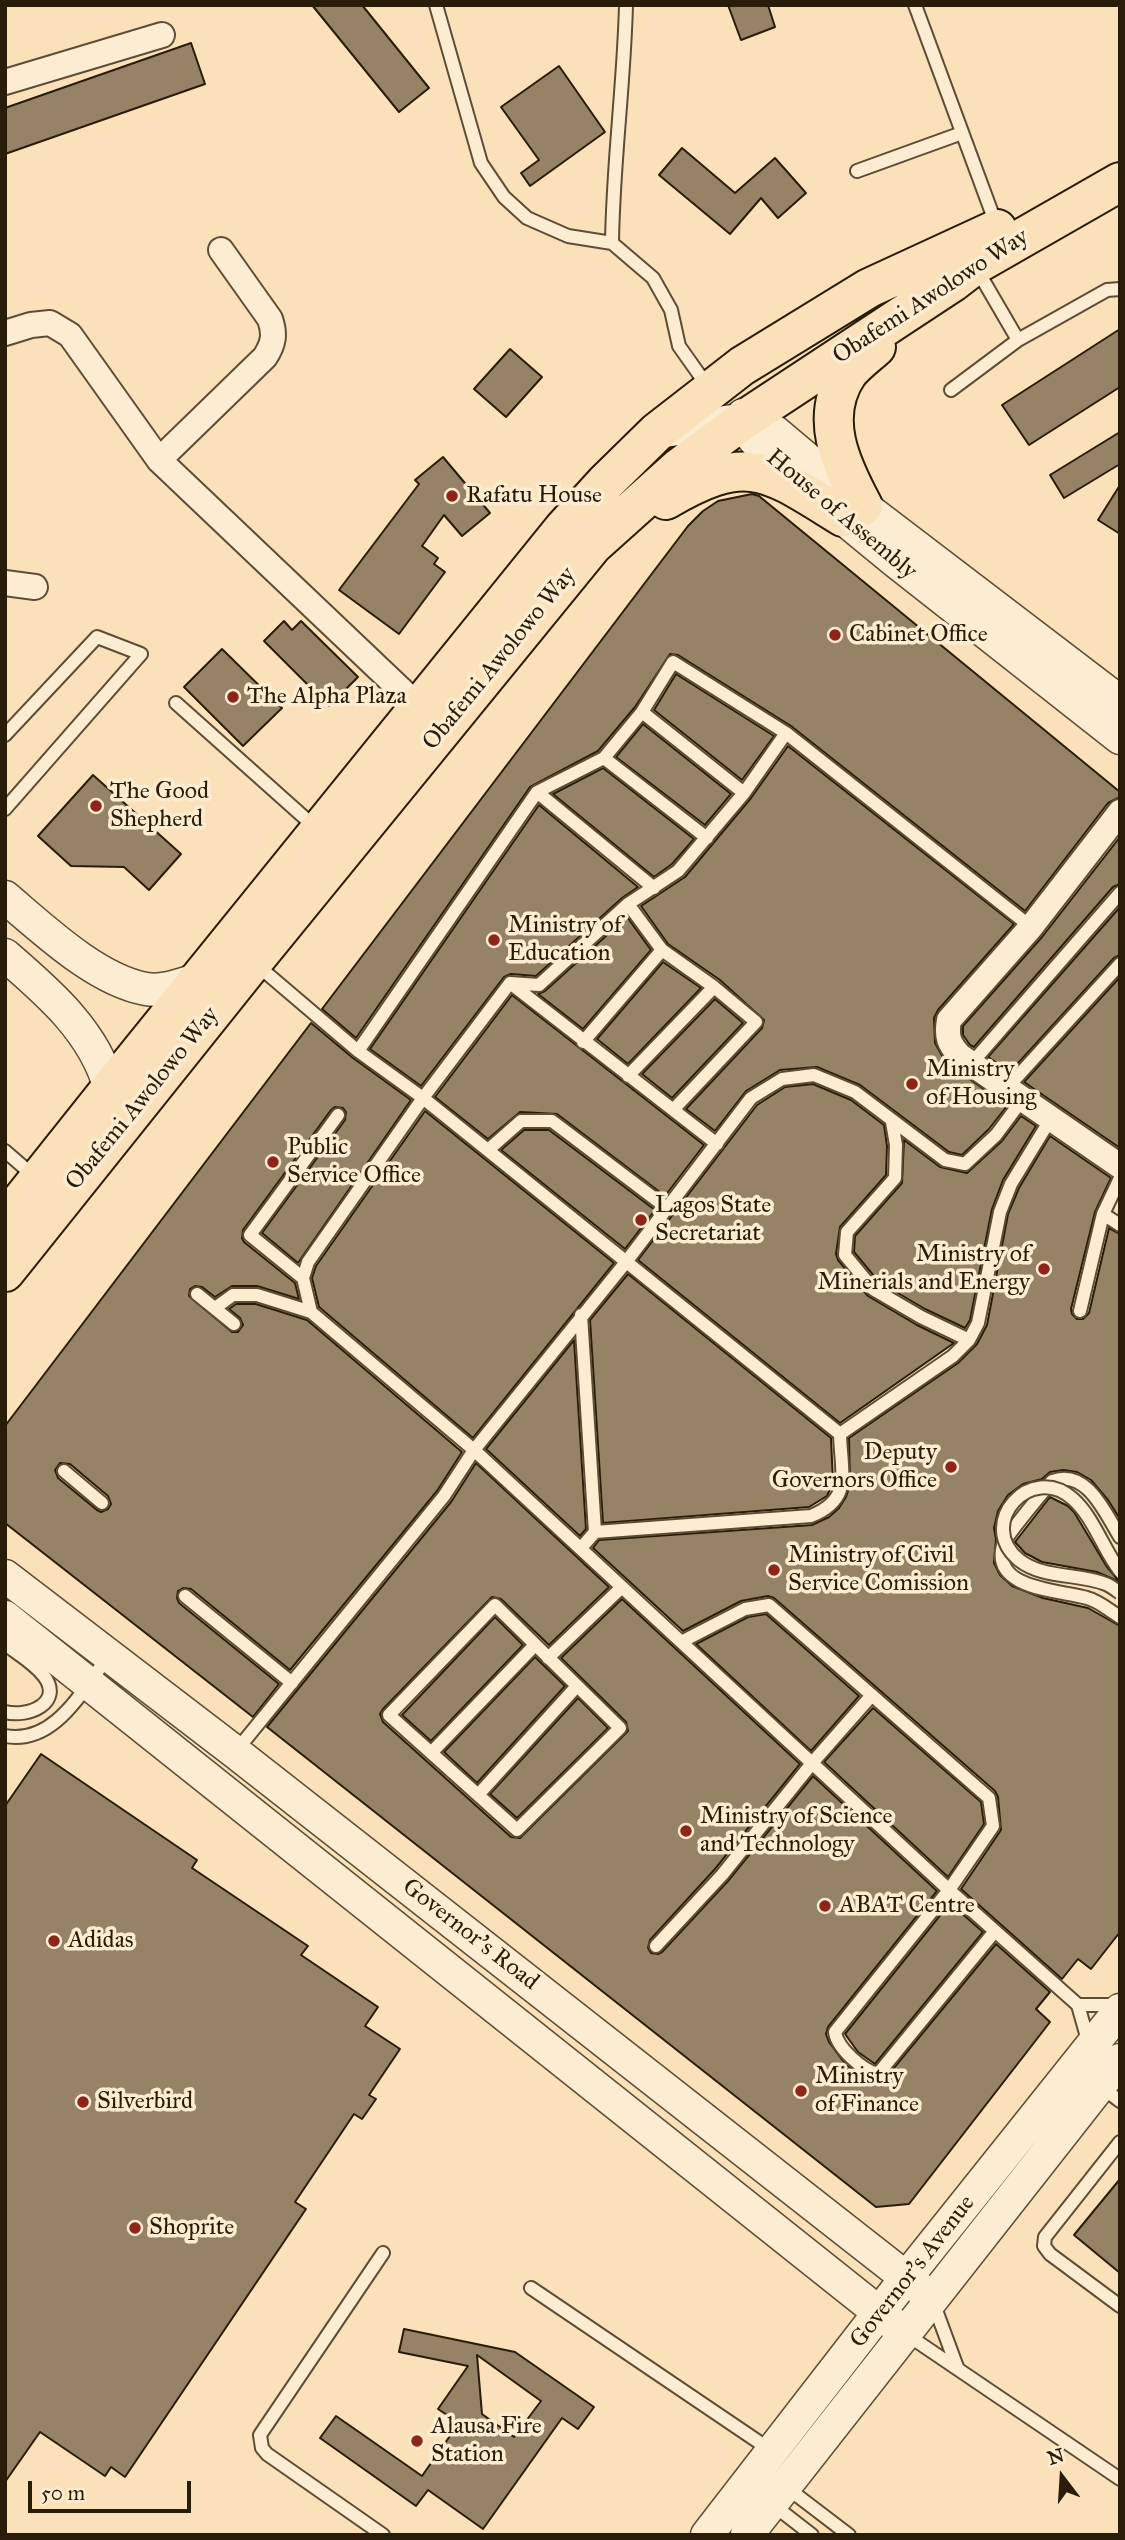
<!DOCTYPE html>
<style>
body{margin:0}
#map{position:relative;width:1125px;height:2540px;overflow:hidden;background:#fae1b9;font-family:"IM FELL Great Primer",serif}
canvas{display:block}
.frame{position:absolute;inset:0;border:7px solid #291c09;pointer-events:none}
.north{position:absolute;left:1027px;top:2442px;width:70px;height:70px;-webkit-text-stroke:5px #fcecd2;paint-order:stroke;rotate:343deg;font-size:19px;font-weight:700;line-height:28px;text-align:center;color:#291c09}
.north::after{content:'';display:block;margin:auto;width:24px;height:32px;background:#291c09;clip-path:polygon(50% 0,100% 100%,50% 72%,0 100%)}
.scale{position:absolute;left:28px;top:2481px;width:163px;height:32px;box-sizing:border-box;border:4px solid #291c09;border-top:0;padding-left:9px;font-size:21px;line-height:24px;white-space:nowrap;color:#291c09;-webkit-text-stroke:5px #fcecd2;paint-order:stroke}
</style>
<div id="map">
<canvas width="1125" height="2540"></canvas>
<div class="frame"></div>
<div class="north">N</div>
<div class="scale">50 m</div>
</div>
<script>
const g = document.querySelector('canvas').getContext('2d');
g.lineJoin = 'round';
function fillPath(path, color) {
  g.fillStyle = color;
  g.fill(path, 'evenodd');
}
function strokePath(path, color, width, dash) {
  g.strokeStyle = color;
  g.lineWidth = width;
  g.lineCap = dash ? 'butt' : 'round';
  g.setLineDash(dash || []);
  g.stroke(path);
}
function label(font, color, halo, rows, align = 'center') {
  g.font = font + ' "IM FELL Great Primer",serif';
  g.lineWidth = 7;
  g.setLineDash([]);
  g.textBaseline = 'middle';
  g.strokeStyle = halo;
  g.fillStyle = color;
  for (const [text, x, y, turn = 0] of rows) {
    g.save();
    g.translate(x, y);
    g.rotate((+turn || 0) * Math.PI / 180);
    g.textAlign = isNaN(turn) ? turn : align;
    if (halo) g.strokeText(text, 0, 0);
    g.fillText(text, 0, 0);
    g.restore();
  }
}
const building = new Path2D(`
 M312,5H362L429,88L399,112Z
 M728,5H768L775,27L741,40Z
 M191,43L205,84L5,154V108Z
 M559,66L605,132L530,186L521,173L539,160L501,107Z
 M682,148L735,193L775,158L806,193L778,218L761,198L730,234L659,175Z
 M1120,329V387L1029,445L1002,405Z
 M510,349L542,377L506,417L474,389Z
 M1120,432V464L1064,498L1050,475Z
 M443,457L490,513L462,536L444,515L422,546L438,558L434,564L445,572L399,634L339,590L419,484L415,480Z
 M1120,485V534L1098,520Z
 M752,494L759,496L1120,792V797L1108,803L1025,911L791,726L678,655L670,654L635,707L598,751L530,787L356,1038L322,1009L688,526L703,511L718,501Z
 M284,621L292,630L301,621L358,677L329,706L264,641Z
 M222,649L282,708L243,746L184,687Z
 M676,674L774,736L742,780L654,710Z
 M643,724L731,794L705,825L616,757Z
 M788,746L1014,924L938,1010L934,1018L935,1043L945,1061L1007,1106L989,1129L962,1155L949,1152L860,1085L817,1067L780,1070L746,1091L715,1131L686,1109L762,1028L764,1020L720,980L668,944L641,906L685,877L751,798Z
 M603,768L694,839L672,864L654,877L553,794Z
 M93,775L181,854L149,890L124,867L71,866L38,836Z
 M539,805L638,887L622,898L536,976L511,974L504,977L421,1086L370,1049Z
 M1120,837V884L1113,887L974,1047L970,1045L963,1035V1026L1042,937Z
 M1120,907V955L1114,958L1010,1072L988,1057Z
 M627,917L651,950L583,1029L538,994L545,991Z
 M663,962L701,988L628,1064L597,1039Z
 M1120,977V1148L1024,1082Z
 M512,995L704,1145L665,1196L557,1114L520,1112L488,1139L435,1097Z
 M715,999L743,1023L672,1098L642,1074Z
 M311,1023L353,1058L411,1100L298,1263L262,1233L345,1120L346,1112L343,1108L335,1107L331,1110L243,1230L242,1238L244,1242L295,1283L299,1299L257,1286H232L215,1297L202,1287L195,1286L190,1289L189,1296L232,1332H238L243,1325L240,1318L229,1309L236,1304H256L307,1320L462,1452L437,1491L290,1670L191,1589L183,1588L178,1591L177,1598L179,1603L279,1684L253,1717L5,1523V1426ZM60,1463L70,1464L108,1496L111,1504L108,1509L101,1512L97,1510L58,1478L55,1470Z
 M813,1084L851,1100L884,1125L887,1146L886,1175L840,1227L836,1254L838,1260L868,1296L917,1325L954,1343L840,1423L638,1260L757,1105L785,1087Z
 M425,1111L614,1263L473,1438L319,1307L312,1278L316,1266Z
 M1021,1116L1036,1126L1003,1180L992,1209L970,1320L965,1328L925,1309L879,1282L854,1252L855,1236L902,1183L904,1140L940,1167L967,1173L1002,1141Z
 M524,1130H549L655,1210L625,1249L501,1150Z
 M1050,1136L1111,1178L1095,1212L1071,1309L1072,1314L1077,1319H1083L1089,1313L1109,1228L1120,1234V1519L1108,1500L1091,1480L1077,1472L1063,1470L1050,1472L1042,1479L1023,1484L1008,1495L998,1511L994,1528L996,1539L994,1563L1000,1575L1012,1586L1043,1598L1088,1608L1120,1626V1932L1091,1969L1078,1959L1062,1979L961,1889L1001,1830L998,1797L995,1791L774,1598L768,1596L741,1601L683,1631L593,1548L599,1540L812,1525L829,1517L839,1508L846,1497L850,1484L849,1438L958,1363L977,1344L987,1325L1008,1214L1019,1188Z
 M628,1274L831,1438L833,1482L827,1496L809,1507L603,1523L590,1320Z
 M574,1340L586,1529L580,1536L486,1449Z
 M476,1463L609,1587L549,1645L501,1599L492,1597L383,1709L380,1714L383,1722L511,1837L520,1838L628,1731L626,1722L561,1658L622,1599L800,1764L715,1869L650,1940L648,1948L651,1953L658,1954L662,1952L728,1881L813,1776L937,1891L828,2027L826,2034L829,2042L846,2065L869,2080L880,2082L884,2080L996,1944L1050,1992L1036,2009L1050,2022L909,2204L876,2207L267,1727L451,1502Z
 M1050,1497L1068,1506L1074,1512L1107,1567L1120,1582L1097,1572L1042,1562L1025,1553L1015,1542Z
 M766,1614L859,1696L811,1751L696,1644L748,1617Z
 M495,1617L523,1645L431,1741L402,1715Z
 M535,1657L565,1686L477,1783L444,1752Z
 M578,1698L608,1728L517,1818L490,1794Z
 M873,1708L981,1802L984,1824L948,1877L824,1762Z
 M41,1754L197,1860L192,1868L308,1946L301,1955L378,2007L365,2026L400,2049L369,2095L376,2099L362,2119L354,2114L295,2202L306,2209L125,2477L111,2467L105,2476L40,2432L5,2482V1806Z
 M950,1903L983,1932L875,2064L858,2052L845,2034Z
 M1120,2179V2273L1074,2235Z
 M404,2329L515,2352L594,2407L578,2429L562,2418L483,2529L428,2490L416,2506L320,2438L336,2416L422,2476L459,2423L438,2409L468,2366L399,2352ZM477,2355L541,2401L514,2437L482,2414Z`);
const service = new Path2D(`
 M436,5L481,163L504,197L527,218L568,236L612,243L653,278L671,310L679,346L708,387
 M915,5L996,224
 M857,171L962,133
 M612,243C613,163 624,85 626,5
 M976,268L1018,340
 M951,390L1018,340L1107,290L1120,289
 M176,703L316,828
 M642,712L744,793
 M786,733L744,793L678,871L628,904L539,985L510,983L423,1098L308,1262L303,1278L311,1312L474,1450L949,1890L1078,2005L1089,2044
 M5,735L97,637L141,654L5,809
 M604,758L707,838
 M537,792L654,888
 M628,904L662,950L714,987L756,1022L673,1110
 M257,965L358,1051L423,1098L840,1434
 M510,983L717,1144
 M583,1042L662,950
 M358,1051L537,792L604,758L642,712L673,662L786,733L1031,927
 M971,1064L1120,893
 M628,1076L714,987
 M1006,1089L1120,964
 M892,1122L896,1145L895,1178L847,1232L845,1255L873,1289L921,1317L969,1340
 M488,1150L521,1121H552L667,1208
 M5,1151L35,1177
 M1103,1214L1120,1225
 M303,1278L250,1235L338,1115
 M197,1294L234,1324
 M215,1308L233,1295H257L311,1312
 M1080,1311L1103,1214L1120,1178
 M581,1315L595,1532
 M840,1434L953,1356L969,1340L978,1323L1000,1212L1011,1184L1050,1120
 M64,1471L102,1503
 M1120,1537C1105,1513 1087,1468 1052,1481C1043,1492 1006,1535 1003,1545C991,1590 1060,1590 1087,1598C1099,1601 1110,1611 1120,1617
 M581,1548L595,1532L811,1516C853,1499 841,1473 840,1434
 M185,1596L292,1683
 M495,1605L620,1728L517,1830L389,1715Z
 M681,1642L745,1609L769,1605L989,1798L993,1826L949,1890L835,2032C837,2048 863,2071 878,2074L995,1931
 M5,1644C18,1654 34,1663 44,1676C64,1703 28,1718 5,1712
 M548,1658L622,1587
 M5,1736C55,1745 82,1690 108,1657
 M236,1751L444,1496L474,1450L626,1262L751,1098L782,1079L814,1075L855,1092L945,1160L965,1164L996,1135L1022,1100
 M431,1753L535,1645
 M478,1795L577,1686
 M656,1946L722,1875L813,1762L872,1695
 M1078,2005H1119
 M1100,2086L1120,2101
 M1120,2142L1045,2237L1044,2246L1050,2254L1120,2306
 M531,2288L772,2451
 M933,2302L957,2367
 M906,2334L1120,2479
 M786,2487L849,2535
 M772,2504L812,2535
 M383,2535L267,2454L262,2448L260,2435L383,2253`);
const minor = new Path2D(`
 M5,82L162,35
 M5,333L31,325L50,323L70,335L159,460L419,707
 M159,460L265,357C274,343 275,334 270,319L221,250
 M5,583L35,587
 M1120,812L1031,927L949,1020C946,1037 949,1044 960,1056L1120,1166`);
const tertiary = new Path2D(`
 M743,415L753,438L772,460L895,561L1120,738
 M658,432L745,419L775,432L863,506L1120,702
 M5,897C43,929 96,980 146,989C164,992 182,984 199,979
 M5,955C48,992 95,1032 110,1089
 M5,1576L235,1752L932,2298
 M5,1617L906,2334
 M707,2535L906,2278L1120,2010
 M747,2535L1120,2060`);
const primary = new Path2D(`
 M666,500C749,451 768,471 843,517
 M863,506C841,465 818,417 848,373C855,364 867,355 876,347
 M5,1221L110,1089L564,528L606,482L657,432L742,366L869,288L997,229
 M5,1272L253,962L593,545L680,467L745,419L953,282L975,265L1120,182`);
const serviceBridge = new Path2D(`
 M1120,1571C1103,1549 1094,1518 1073,1499C1031,1461 975,1524 1019,1560C1043,1579 1079,1573 1106,1584C1111,1586 1116,1590 1120,1593`);
const markers = [
 [452,496,7,"#8f2418"],
 [835,635,7,"#8f2418"],
 [233,697,7,"#8f2418"],
 [96,806,7,"#8f2418"],
 [494,940,7,"#8f2418"],
 [912,1084,7,"#8f2418"],
 [273,1162,7,"#8f2418"],
 [641,1220,7,"#8f2418"],
 [1044,1269,7,"#8f2418"],
 [951,1467,7,"#8f2418"],
 [774,1570,7,"#8f2418"],
 [686,1831,7,"#8f2418"],
 [825,1906,7,"#8f2418"],
 [54,1941,7,"#8f2418"],
 [801,2091,7,"#8f2418"],
 [83,2102,7,"#8f2418"],
 [135,2228,7,"#8f2418"],
 [417,2441,7,"#8f2418"]
];
const streetNames = [
 ["Obafemi Awolowo Way",931,297,-33],
 ["House of Assembly",841,515,40],
 ["Obafemi Awolowo Way",500,659,-51],
 ["Obafemi Awolowo Way",143,1099,-51],
 ["Governor's Road",470,1935,38],
 ["Governor's Avenue",913,2272,-52]
];
const poiNames = [
 ["Rafatu House",466,496],
 ["Cabinet Office",849,635],
 ["The Alpha Plaza",247,697],
 ["The Good",110,792],
 ["Shepherd",110,820],
 ["Ministry of",508,926],
 ["Education",508,954],
 ["Ministry",926,1070],
 ["of Housing",926,1098],
 ["Public",287,1148],
 ["Service Office",287,1176],
 ["Lagos State",655,1206],
 ["Secretariat",655,1234],
 ["Ministry of",1030,1255,"right"],
 ["Minerials and Energy",1030,1283,"right"],
 ["Deputy",937,1453,"right"],
 ["Governors Office",937,1481,"right"],
 ["Ministry of Civil",788,1556],
 ["Service Comission",788,1584],
 ["Ministry of Science",700,1817],
 ["and Technology",700,1845],
 ["ABAT Centre",839,1906],
 ["Adidas",68,1941],
 ["Ministry",815,2077],
 ["of Finance",815,2105],
 ["Silverbird",97,2102],
 ["Shoprite",149,2228],
 ["Alausa Fire",431,2427],
 ["Station",431,2455]
];
fillPath(building, '#968265');
strokePath(building, '#291c09', 2);
strokePath(service, '#5d4d35', 16);
strokePath(minor, '#5d4d35', 28);
strokePath(tertiary, '#5d4d35', 35);
strokePath(primary, '#291c09', 42);
strokePath(service, '#fcecd2', 12);
strokePath(minor, '#fcecd2', 24);
strokePath(tertiary, '#fcecd2', 32);
strokePath(primary, '#fae1b9', 38);
strokePath(serviceBridge, '#5d4d35', 16, []);
strokePath(serviceBridge, '#fcecd2', 12);
for (const [x, y, r, color] of markers) {
  const dot = new Path2D();
  dot.arc(x, y, r, 0, 2 * Math.PI);
  g.fillStyle = color;
  g.fill(dot);
  strokePath(dot, '#fcecd2', 2.5);
}
label('24px', '#291c09', '#fcecd2', streetNames);
label('24px', '#291c09', '#fcecd2', poiNames, 'left');
</script>
